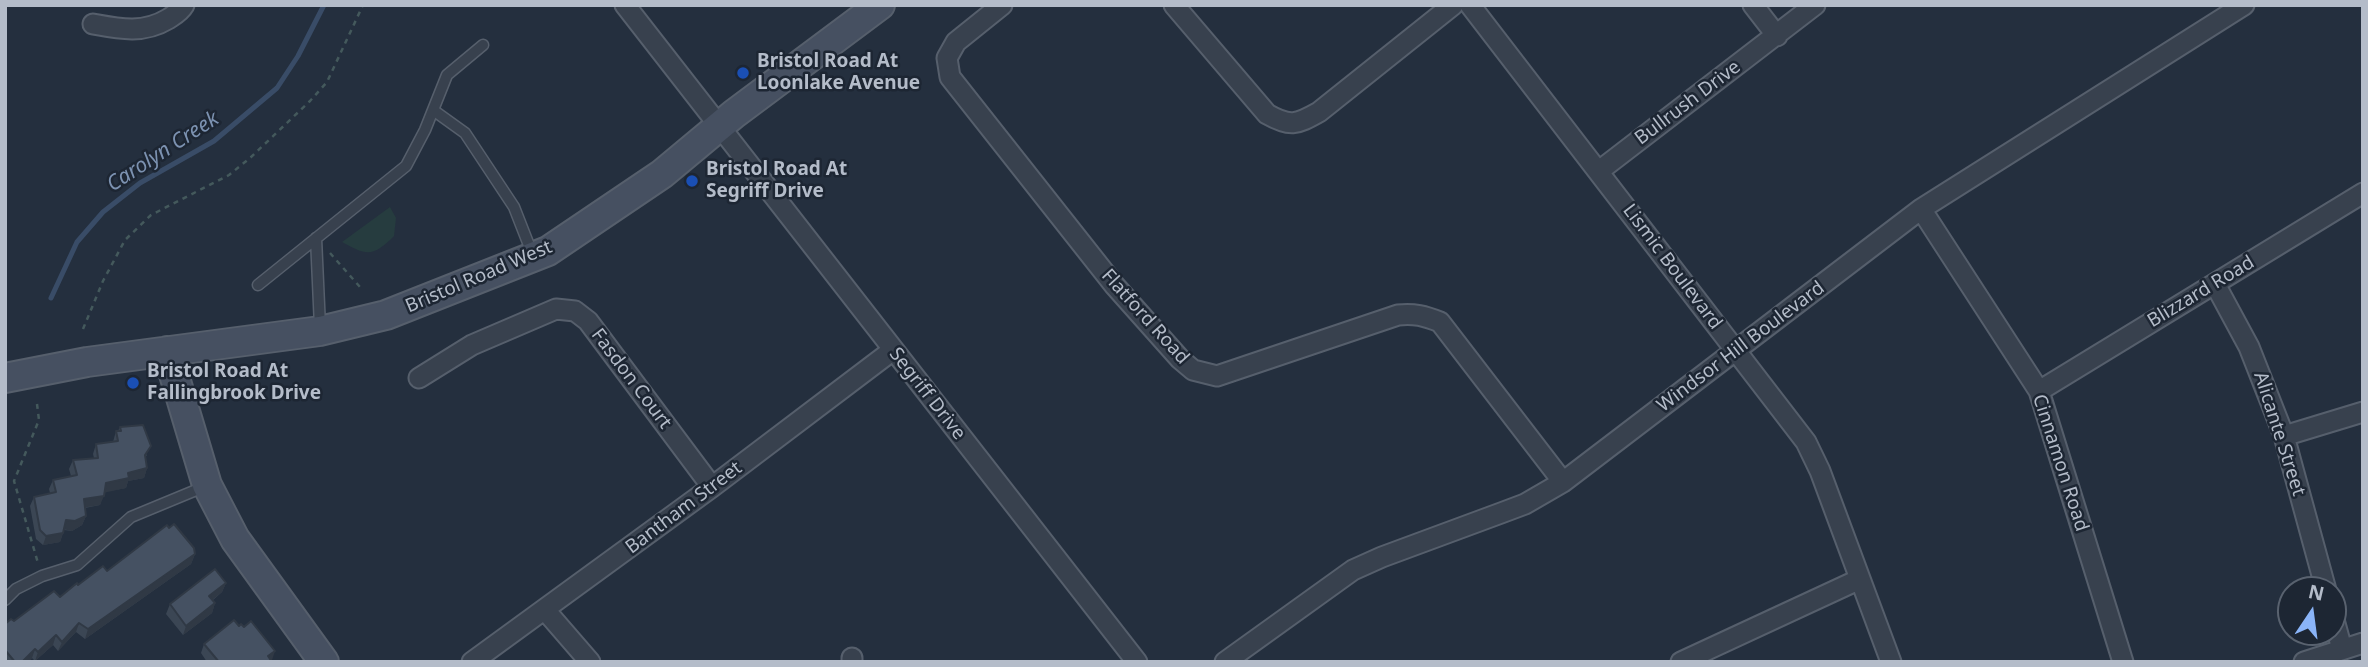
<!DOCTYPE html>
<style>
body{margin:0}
#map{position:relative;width:2368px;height:667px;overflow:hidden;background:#242f3e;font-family:"Noto Sans",sans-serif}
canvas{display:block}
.frame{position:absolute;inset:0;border:7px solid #b4bcc9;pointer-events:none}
.north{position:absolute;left:2277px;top:576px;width:70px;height:70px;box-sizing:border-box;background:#1d2633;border:2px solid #59626f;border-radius:50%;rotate:13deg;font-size:19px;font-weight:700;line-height:28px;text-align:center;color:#b4bcc9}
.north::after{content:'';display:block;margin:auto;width:24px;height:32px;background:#8ab4f8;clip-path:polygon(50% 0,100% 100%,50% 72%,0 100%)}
</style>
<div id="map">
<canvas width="2368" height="667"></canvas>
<div class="frame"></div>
<div class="north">N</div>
</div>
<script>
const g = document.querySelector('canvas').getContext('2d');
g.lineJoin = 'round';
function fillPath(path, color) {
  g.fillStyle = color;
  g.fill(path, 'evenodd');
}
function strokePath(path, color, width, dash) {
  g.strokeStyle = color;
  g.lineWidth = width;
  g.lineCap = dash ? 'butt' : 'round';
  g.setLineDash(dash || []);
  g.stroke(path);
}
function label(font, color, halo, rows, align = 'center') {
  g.font = font + ' "Noto Sans",sans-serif';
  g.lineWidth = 5;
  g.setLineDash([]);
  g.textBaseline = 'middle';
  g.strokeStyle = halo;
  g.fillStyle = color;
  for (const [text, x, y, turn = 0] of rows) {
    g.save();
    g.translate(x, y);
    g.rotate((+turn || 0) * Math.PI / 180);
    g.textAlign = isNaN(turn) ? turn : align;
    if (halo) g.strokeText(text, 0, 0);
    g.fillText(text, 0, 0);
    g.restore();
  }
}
const green = new Path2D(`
 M390,207L396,218L394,236C373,257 367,256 342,242Z`);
const stream = new Path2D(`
 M51,298L77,242L103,212L140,183L214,141L277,88L298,56L324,5`);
const path = new Path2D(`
 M330,253L360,287
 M83,329L103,281L125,240L151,215L229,175L250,158L310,101L327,82L363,5
 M37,404L39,420L14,481L38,563`);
const lane = new Path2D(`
 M433,110L465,133L514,207L532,253
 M316,238L320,327
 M258,285L406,166L425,130L447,75L483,45
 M5,600L16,589L42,576L77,565L131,517L206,486`);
const street = new Path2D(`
 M625,5L1137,662
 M1002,5L956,42L947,58L950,77L1115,286L1180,359L1193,370L1217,376L1398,315C1414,313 1425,316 1440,322L1563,482
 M1174,5L1267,114C1290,127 1296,125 1319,112L1453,5
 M1470,5L1806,442L1820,471L1891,662
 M1753,5L1777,36
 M93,24C120,29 143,34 168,19C174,15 180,12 184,5
 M1599,171L1815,5
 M1921,209L2039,391L2123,662
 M2215,284L2249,347L2284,436L2326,590
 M419,378L472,345L556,309L575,311L588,321L712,487
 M2039,391L2363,193
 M2284,436L2363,412
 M545,610L590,662
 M2333,616L2342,649
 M852,658V662
 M472,662L712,487L893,350
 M1225,662L1353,570L1382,557L1501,513L1525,504L1563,482L1921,209L2244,5
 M1681,662L1860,579
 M2304,662L2363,643`);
const secondary = new Path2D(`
 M167,351L207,485L235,539L324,662
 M5,378L87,362L320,331L386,315L548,251L662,174L734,114L880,5`);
const wall = new Path2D(`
 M120,427L147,455L145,458L147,468L144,478L128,481L126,488L104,492L100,505L85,508L86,516L82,525L72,531L64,530L60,542L43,545L36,539L30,506L34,497L50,493L49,489L53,480L71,476L69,469L73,460L94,458L93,454L96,444L113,442L116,431H118Z
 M195,554L191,564L85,639L76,632L58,651L53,645L35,661L32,658L28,662H5V624L14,621L60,597L78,585L107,571Z
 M226,583L222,592L213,600L215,603L212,613L183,635L166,614L170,604Z
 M239,626L244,627L272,660V662H207L201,653L204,644Z`);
const shadedWall = new Path2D(`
 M147,468L144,478L128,481L126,488L103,493L106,483L128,473Z
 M104,496L100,505L81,508L84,499Z
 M86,516L82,525L72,531L63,529L66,520Z
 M63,533L60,542L43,545L46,536Z
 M195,554L191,564L85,639L88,629Z
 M226,583L222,592L206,605L209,596Z
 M215,603L212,613L183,635L186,626Z
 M79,623L76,632L58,651L62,642Z
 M56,635L53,645L35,661L38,652Z
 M35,649L32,658L28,662H22Z
 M275,651L272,660L270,662L268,656Z`);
const building = new Path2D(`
 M143,425L151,446L145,455L147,468L128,473L129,478L106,483L104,496L84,499L86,516L75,521L66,520L63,533L46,536L40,530L34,497L56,492L53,480L77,475L73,460L98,458L96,444L118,441L116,431H121L120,427Z
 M174,524L194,548L195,554L88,629L79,623L62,642L56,635L38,652L35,649L22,662H15L5,650V624L11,619L14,621L54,591L60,597L77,583L78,585L103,566L107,571L167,525L169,528Z
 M215,569L226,583L209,596L215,603L186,626L170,604Z
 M234,620L239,626L241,624L244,627L251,621L275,651L268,656L272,662H219L204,644Z`);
const markers = [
 [743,73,7,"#1a4fb4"],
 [692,181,7,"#1a4fb4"],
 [133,383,7,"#1a4fb4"]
];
const poiNames = [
 ["Bristol Road At",757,62],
 ["Loonlake Avenue",757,84],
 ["Bristol Road At",706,170],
 ["Segriff Drive",706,192],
 ["Bristol Road At",147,372],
 ["Fallingbrook Drive",147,394]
];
const streetNames = [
 ["Bullrush Drive",1688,103,-37],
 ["Lismic Boulevard",1672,267,53],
 ["Bristol Road West",479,277,-23],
 ["Blizzard Road",2201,292,-31],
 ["Flatford Road",1145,317,48],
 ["Windsor Hill Boulevard",1741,347,-37],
 ["Fasdon Court",631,379,53],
 ["Segriff Drive",927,394,52],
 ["Alicante Street",2279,434,72],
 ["Cinnamon Road",2060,463,72],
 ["Bantham Street",684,508,-37]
];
const waterNames = [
 ["Carolyn Creek",163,152,-33]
];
fillPath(green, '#263c3f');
strokePath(stream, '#394c67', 5);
strokePath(lane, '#565f6c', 13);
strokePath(street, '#565f6c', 23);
strokePath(secondary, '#565f6c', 32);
strokePath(path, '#44595c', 2.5, [5, 5]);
strokePath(lane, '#38414e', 10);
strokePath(street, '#38414e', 19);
strokePath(secondary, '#465061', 28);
fillPath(wall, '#3b4654');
fillPath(shadedWall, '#303945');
fillPath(building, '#455162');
strokePath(building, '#303945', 2);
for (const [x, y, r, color] of markers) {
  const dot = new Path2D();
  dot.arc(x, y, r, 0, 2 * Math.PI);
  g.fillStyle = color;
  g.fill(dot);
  strokePath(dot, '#1d2633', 2.5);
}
label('bold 19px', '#b4bcc9', '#1d2633', poiNames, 'left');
label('19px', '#b4bcc9', '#1d2633', streetNames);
label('italic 21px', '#7c92b1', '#1d2633', waterNames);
</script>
